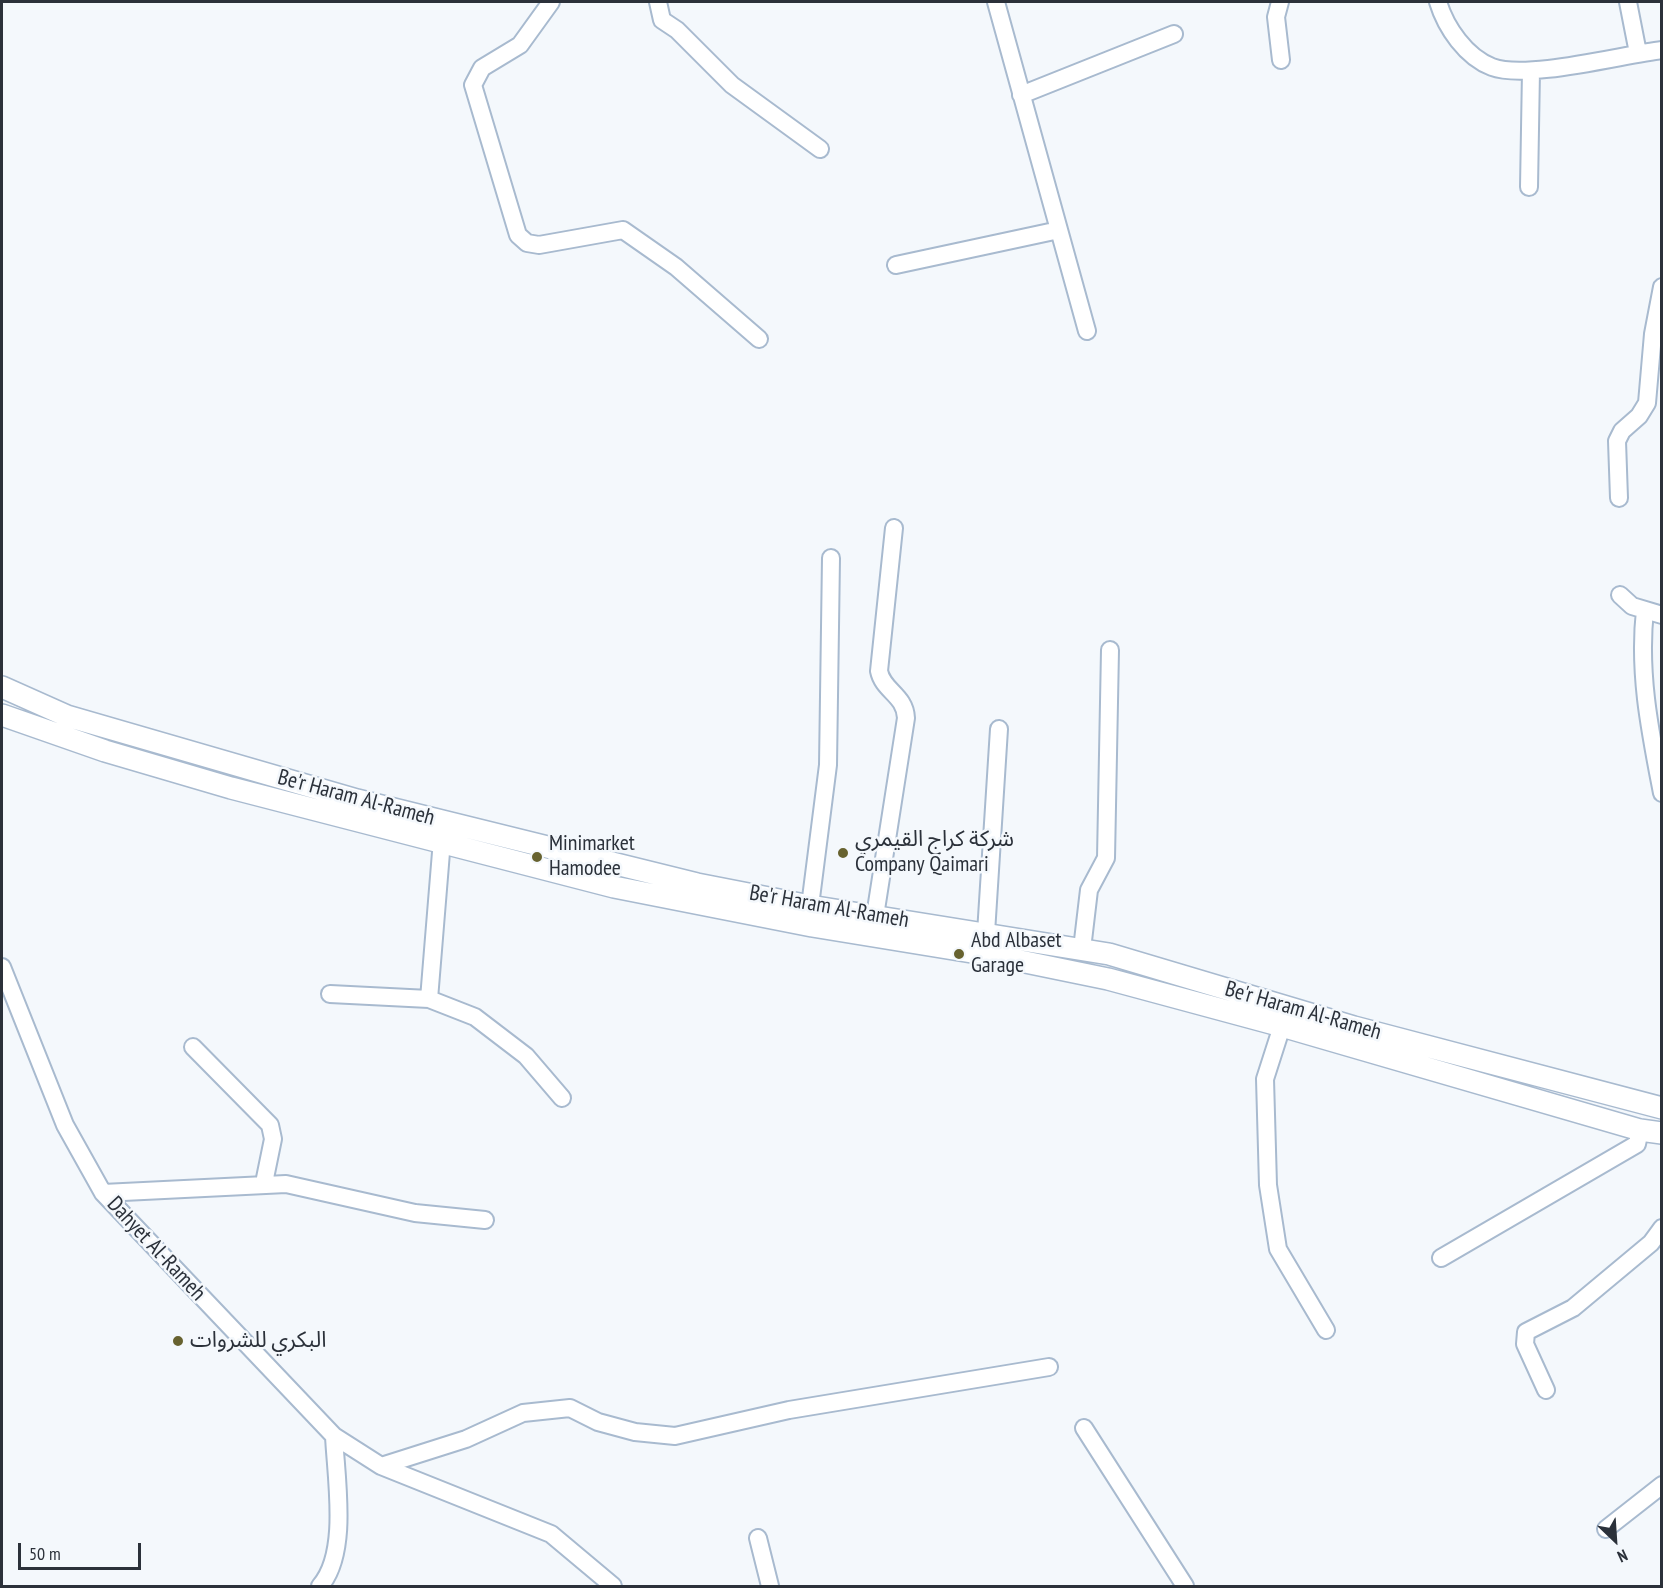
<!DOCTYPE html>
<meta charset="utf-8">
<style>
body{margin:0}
#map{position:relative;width:1663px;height:1588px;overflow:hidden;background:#f4f8fc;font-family:"PT Sans Narrow",sans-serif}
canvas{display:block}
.frame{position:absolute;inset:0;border:3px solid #2b313a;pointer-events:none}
.north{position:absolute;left:1585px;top:1510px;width:60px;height:60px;-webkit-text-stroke:4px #f4f8fc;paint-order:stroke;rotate:155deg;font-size:16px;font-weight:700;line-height:24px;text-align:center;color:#2b313a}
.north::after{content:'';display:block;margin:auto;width:21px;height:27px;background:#2b313a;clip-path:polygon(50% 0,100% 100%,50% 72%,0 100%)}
.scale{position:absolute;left:18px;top:1543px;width:123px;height:27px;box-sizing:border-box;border:3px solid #2b313a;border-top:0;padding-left:8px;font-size:18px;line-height:21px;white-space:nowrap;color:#2b313a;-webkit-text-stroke:4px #f4f8fc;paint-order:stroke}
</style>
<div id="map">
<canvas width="1663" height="1588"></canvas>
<div class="frame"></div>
<div class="north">N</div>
<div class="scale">50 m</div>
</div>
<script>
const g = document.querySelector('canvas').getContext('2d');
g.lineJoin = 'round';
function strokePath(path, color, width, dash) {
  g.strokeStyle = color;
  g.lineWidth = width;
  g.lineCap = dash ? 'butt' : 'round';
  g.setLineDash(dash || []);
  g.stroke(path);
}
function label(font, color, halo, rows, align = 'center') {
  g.font = font + ' "PT Sans Narrow","Noto Sans Arabic",sans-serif';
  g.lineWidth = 5;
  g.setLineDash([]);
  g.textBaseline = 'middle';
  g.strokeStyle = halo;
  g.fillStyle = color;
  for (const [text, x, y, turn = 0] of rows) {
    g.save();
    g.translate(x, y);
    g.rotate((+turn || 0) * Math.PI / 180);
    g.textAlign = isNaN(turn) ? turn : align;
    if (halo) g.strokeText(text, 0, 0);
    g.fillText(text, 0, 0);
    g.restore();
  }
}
const minor = new Path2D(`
 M551,2L520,45L482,68L473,85L518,235L527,243L539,245L623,230L676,267L759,339
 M658,2L662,20L677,30L732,85L820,149
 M996,2L1087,331
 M1280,2L1276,17L1281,60
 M1438,2C1446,28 1466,57 1492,67C1527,80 1621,55 1662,50
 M1628,2L1638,53
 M1021,95L1174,34
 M1529,187L1531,71
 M896,265L1059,230
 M1619,498L1617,441L1622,431L1639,416L1647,403L1653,334L1662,287
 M1620,595L1632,606L1662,615
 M1645,610C1638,673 1650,731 1662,793
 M810,906L828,765L831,558
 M875,916L906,718C905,695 883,691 879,671L894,528
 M986,933L999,729
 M1082,949L1089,890L1106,858L1110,650
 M2,967L65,1125L103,1193L334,1436L381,1466L551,1534L613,1586
 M330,994L429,999L475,1017L526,1056L562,1098
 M429,999L442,840
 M1282,1026L1265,1079L1268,1185L1278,1249L1326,1330
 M193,1047L270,1125L273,1139L264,1183
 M103,1193L286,1184L415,1213L485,1220
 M1441,1258L1637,1144L1640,1130
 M1546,1390L1525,1344L1526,1332L1573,1308L1651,1243L1662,1228
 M1084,1428L1185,1586
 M381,1466L466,1439L523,1413L570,1408L598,1422L635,1432L675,1436L789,1410L1049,1367
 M1606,1529L1662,1485
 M758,1538L770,1586
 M320,1586C349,1553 336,1479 334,1436`);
const major = new Path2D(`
 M2,687L67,716L357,800L697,884L810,906L1109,954L1354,1027L1662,1108
 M2,715L105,751L231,788L614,887L812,926L996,956L1108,979L1282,1026L1640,1130L1662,1133`);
const markers = [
 [843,853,6,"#67622f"],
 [537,857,6,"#67622f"],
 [959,954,6,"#67622f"],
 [178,1341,6,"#67622f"]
];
const streetNames = [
 ["Be'r Haram Al-Rameh",356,798,15],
 ["Be'r Haram Al-Rameh",829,907,10],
 ["Be'r Haram Al-Rameh",1303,1011,16],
 ["Dahyet Al-Rameh",156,1249,47]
];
const poiNames = [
 ["شركة كراج القيمري",855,840],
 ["Company Qaimari",855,865],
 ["Minimarket",549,844],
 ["Hamodee",549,869],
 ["Abd Albaset",971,941],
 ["Garage",971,966],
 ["البكري للشروات",190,1341]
];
strokePath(minor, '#a8bacf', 20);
strokePath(major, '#a8bacf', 24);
strokePath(minor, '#fff', 16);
strokePath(major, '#fff', 21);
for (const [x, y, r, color] of markers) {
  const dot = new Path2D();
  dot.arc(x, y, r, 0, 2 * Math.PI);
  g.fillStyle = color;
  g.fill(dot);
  strokePath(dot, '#f4f8fc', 2);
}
label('22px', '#2b313a', '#f4f8fc', streetNames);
label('22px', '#2b313a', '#f4f8fc', poiNames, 'left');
</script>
